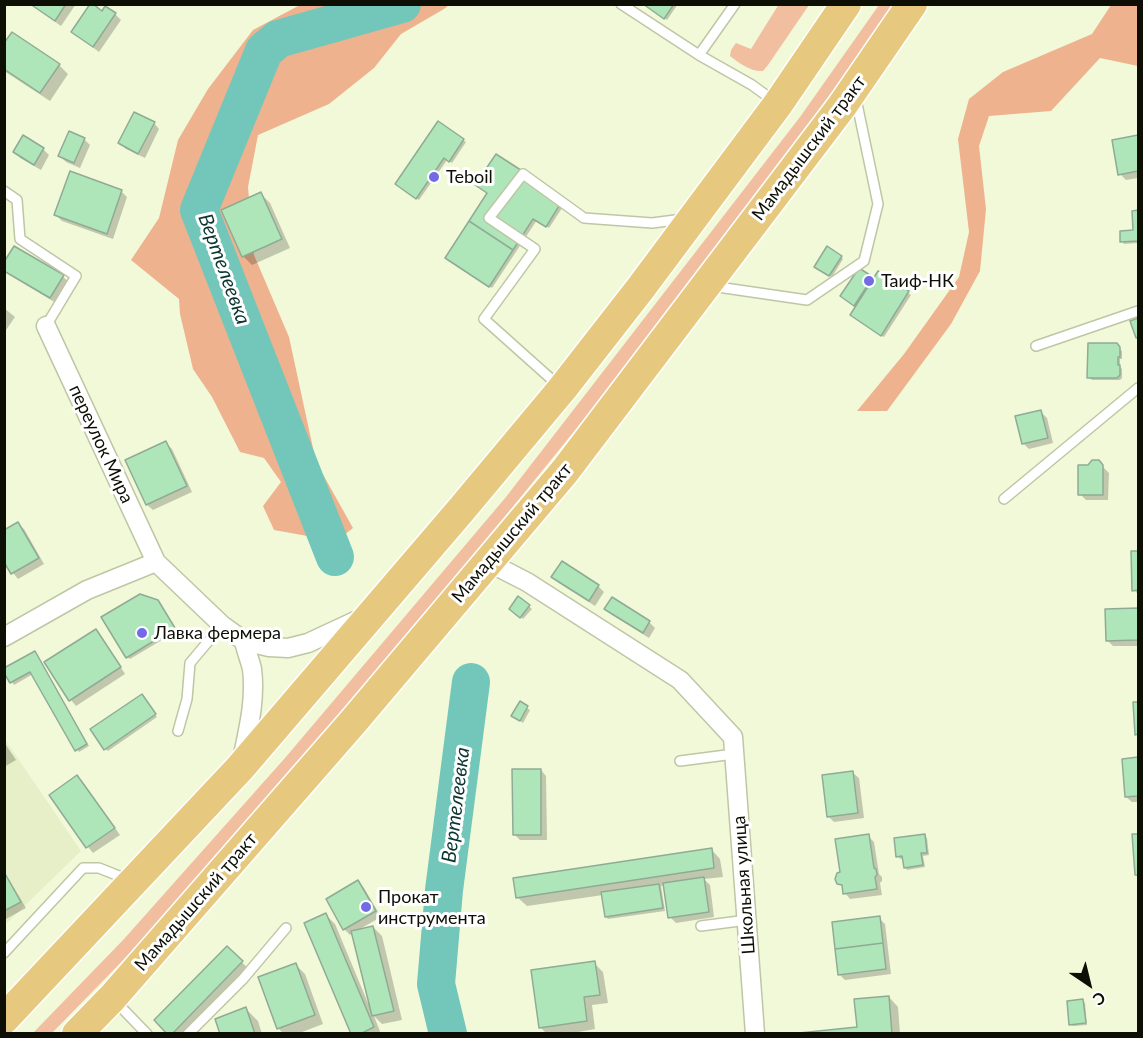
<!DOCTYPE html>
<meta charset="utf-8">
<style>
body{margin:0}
#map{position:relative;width:1143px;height:1038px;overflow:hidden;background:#f2f9d8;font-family:Lato,sans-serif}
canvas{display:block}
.frame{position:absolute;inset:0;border:6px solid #0d0f05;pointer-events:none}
.north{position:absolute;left:1059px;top:954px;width:60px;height:60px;-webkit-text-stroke:4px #fff;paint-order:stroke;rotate:145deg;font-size:16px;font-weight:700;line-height:24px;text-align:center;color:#0d0f05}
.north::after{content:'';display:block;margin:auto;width:21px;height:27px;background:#0d0f05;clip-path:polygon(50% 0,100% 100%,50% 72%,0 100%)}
</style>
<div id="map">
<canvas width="1143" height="1038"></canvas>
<div class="frame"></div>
<div class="north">С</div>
</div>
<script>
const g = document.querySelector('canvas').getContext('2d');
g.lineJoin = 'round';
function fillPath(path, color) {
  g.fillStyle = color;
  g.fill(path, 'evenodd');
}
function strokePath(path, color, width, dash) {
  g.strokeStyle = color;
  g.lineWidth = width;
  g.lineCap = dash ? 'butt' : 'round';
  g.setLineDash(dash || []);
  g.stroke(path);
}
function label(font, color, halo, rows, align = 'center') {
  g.font = font + ' Lato,sans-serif';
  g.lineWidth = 6;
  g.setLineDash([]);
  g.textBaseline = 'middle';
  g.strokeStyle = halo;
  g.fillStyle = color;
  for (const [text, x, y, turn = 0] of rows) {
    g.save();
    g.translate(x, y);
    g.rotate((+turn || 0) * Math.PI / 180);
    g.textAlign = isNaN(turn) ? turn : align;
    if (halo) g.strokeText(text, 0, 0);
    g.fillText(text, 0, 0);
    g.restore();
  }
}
const built = new Path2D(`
 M4,738L81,851L5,925H4Z`);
const green = new Path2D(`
 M779,4L809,5L768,65L763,71C751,72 739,63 730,56L731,50L736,43L751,49Z
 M879,5H894L811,121L649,339L516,503L299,765L137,946L52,1033L32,1034L124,939L285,758L506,497L800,117Z`);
const forest = new Path2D(`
 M300,5H449L444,9L401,34L374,68L329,104L258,135L248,187L254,255L289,337L316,462L353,528L321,553L313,537L274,530L263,506L281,482L264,458L240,452L212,397L193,369L180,314L179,299L131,260L159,218L178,140L208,89L253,30Z
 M1111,5H1138L1137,16L1138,66L1100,58L1051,111L989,116L979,146L986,209L980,271L951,324L887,411H857L904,354L959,277L969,232L958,139L969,99L1003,72L1092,34Z`);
const shadow = new Path2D(`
 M36,4H76L61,26L41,12Z
 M644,4H678L667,20Z
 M102,13L115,14L121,20L99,52L79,37Z
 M4,45L59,65L68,74L50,101L4,71Z
 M154,123L159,129L145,158L126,149L120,143Z
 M438,123L466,142L452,163L447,160L419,200L399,186Z
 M1138,137V178L1126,180L1120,174L1114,141Z
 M84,139L90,145L80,168L66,162L60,156Z
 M43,149L49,155L41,170L20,158L15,152Z
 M121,191L127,197L113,239L62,221L56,215Z
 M261,194L270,203L290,248L252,265L243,256Z
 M566,202L549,228L537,220L492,288L449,261Z
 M1134,212H1138V243L1124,244L1122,241L1134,232Z
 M841,257L843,259L832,277L818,269Z
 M4,270L63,277L69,282L56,303L8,274Z
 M860,270L875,280L879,273L911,295L884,337L854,318L857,307L845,299Z
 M4,308L15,317L4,333Z
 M1116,345L1122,351V359H1120V367L1122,369V378L1120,380H1092L1089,377Z
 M1041,412L1047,418L1053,443L1029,449L1023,443Z
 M166,443L172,449L192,492L153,510L147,505L127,461Z
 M1098,462L1109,473L1108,500H1086L1080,494L1089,467Z
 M18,524L24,529L44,564L18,579L13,573Z
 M1132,553H1138V594L1134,590Z
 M553,577L598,586L604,592L595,606L559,583Z
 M519,598L532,609L523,619L513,611Z
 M613,599L649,622L655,628L649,638L612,615L606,609Z
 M161,605L177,631L130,659L127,657Z
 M1138,610V646H1113L1107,640L1106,611Z
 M96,630L101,636L125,674L76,706L71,700Z
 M37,655L89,746L79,752L33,674L14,685L4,670Z
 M144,698L157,717L108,751L105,749Z
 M520,703L530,710L523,723L513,716Z
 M4,742L16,760L4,767Z
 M1138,759V802H1132L1126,797L1124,760Z
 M541,770L546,776L547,840H520L514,834Z
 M853,773L859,778L864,818L834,822L828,816Z
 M77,776L83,782L120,835L93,853L88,847L51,795Z
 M924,835L927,838L929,855L923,856L925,867L907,870L905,867L904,858L900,859L898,856Z
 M1138,835V877L1136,875L1134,836Z
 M868,836L874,842L879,874L882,877V881L880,883L882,895L850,899L845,893L844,888L839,883Z
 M711,849L720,859L723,877L704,879L710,885L714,917L676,923L670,917L665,885L661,886L665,911L608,919L606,917L603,895L527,906L517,897Z
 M4,871L26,908L6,919L4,917Z
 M358,882L364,888L381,917L358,930L373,927L382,936L402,1020L382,1024L374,1016L381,1034H353L326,915L335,924L368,1003L370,1002L353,933L350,935L344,929Z
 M879,918L885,924L891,974L845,980L839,974Z
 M227,948L251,971L190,1034H169Z
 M594,963L603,972L608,1003L592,1005L595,1029L567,1034H547L540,1027Z
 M296,965L305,974L323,1024L297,1034H284L278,1028Z
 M889,997L898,1007L900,1034H803L859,1028Z
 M1083,1001L1085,1003L1087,1025L1073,1026L1070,1024Z
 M246,1009L258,1021L262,1034H221Z`);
const river = new Path2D(`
 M335,557L199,210L264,51L278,39L402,4
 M448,1034L436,984L444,890L471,682`);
const building = new Path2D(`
 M34,4H66L55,21L33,6Z
 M90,4H93L102,11L105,6L116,13L93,47L71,32Z
 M643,4H674L664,19Z
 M12,32L60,64L40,93L4,69V43Z
 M134,112L155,122L138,154L118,143Z
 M438,121L464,139L449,162L444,158L416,199L395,184Z
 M69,131L85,138L74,163L58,156Z
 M23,135L44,148L34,165L13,152Z
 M1138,135V171L1118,175L1112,140Z
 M496,154L564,198L546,227L533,219L513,250L469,221L487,193L475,185Z
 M70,171L122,190L107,234L54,215Z
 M261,192L282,239L242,257L221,210Z
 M1138,210V241L1120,242V231L1133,230L1132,211Z
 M469,221L513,250L489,287L445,258Z
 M14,246L64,275L50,298L4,271V262Z
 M827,246L842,256L829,276L814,267Z
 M859,268L873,277L854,306L840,296Z
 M878,271L909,291L881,336L850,315Z
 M1138,318V337L1136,338L1130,321Z
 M1088,343H1117L1120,347V357H1118V365H1120V375L1117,378H1087Z
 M1041,410L1048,438L1022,444L1015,416Z
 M166,441L187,486L146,505L125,460Z
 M1092,460H1099L1103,465V495H1078V465H1088Z
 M18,522L39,558L11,574L4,562V530Z
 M1131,551H1138V590L1132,591Z
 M562,561L599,585L589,601L551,577Z
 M140,594L158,600L175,628L126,658L101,617Z
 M518,596L530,605L520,618L509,609Z
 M612,597L650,621L643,633L604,609Z
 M1138,608V640L1106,641L1105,609Z
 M96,629L121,667L69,701L44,662Z
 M35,651L87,744L75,751L30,672L10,683L4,673V668Z
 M142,694L156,714L104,750L90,729Z
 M520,701L528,706L520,721L511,716Z
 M1133,702H1138V734L1135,735Z
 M1138,757V796L1125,797L1122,759Z
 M512,769H541V835H513Z
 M853,771L858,813L827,817L822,775Z
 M77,775L115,828L86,848L49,795Z
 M869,834L874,868L876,869L877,875L875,877L877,889L843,894L842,885L837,884L835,879L837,873L840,872L835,839Z
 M925,834L927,853H921L923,865L904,868L902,856L896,857L894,838Z
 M1132,834H1138V875H1135Z
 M712,848L714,868L516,898L513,878Z
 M4,872L21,902L4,911Z
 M704,877L709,912L668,918L663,883Z
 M358,880L376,911L343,930L326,899Z
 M659,884L663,908L605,917L601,892Z
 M326,913L374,1027L360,1034H351L304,923Z
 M880,916L883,943L835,949L832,922Z
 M373,926L394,1011L372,1016L351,931Z
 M883,943L886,969L838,975L835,949Z
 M227,946L243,961L172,1034H167L154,1020Z
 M595,961L600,995L584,997L587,1021L539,1028L531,970Z
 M296,963L315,1015L277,1029L258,977Z
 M889,996L892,1034H789L857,1027L854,999Z
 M1083,999L1086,1023L1069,1025L1067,1001Z
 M246,1007L255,1034H220L215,1019Z`);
const lane = new Path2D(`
 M621,4L699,55L752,85L774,101
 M699,55L735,4
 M4,191L17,200L20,239L76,276L46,326
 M711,286L807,300L864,261L878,204L856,99
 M1036,346L1138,311
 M559,386L484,319L535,249L489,218L523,174L584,218L652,223L683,219
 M1004,499L1138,388
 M178,731L187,699L190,663L222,625
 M680,761L734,754
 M701,926L747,920
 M4,953L83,868H99L129,880
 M115,1001L147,1034
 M188,1034L243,979L286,928`);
const street = new Path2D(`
 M46,326L156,562
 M488,562L527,582L680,680L733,737L755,1034
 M4,637L87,590L156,562L222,625L244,641L269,647L288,648L308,643L364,617
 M242,760C248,730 256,700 252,669C250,660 246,651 244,641`);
const primary = new Path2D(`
 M4,1019L240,768L461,510L562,389L640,289L778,104L846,4
 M77,1034L112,998L353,722L565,471L842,106L912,4`);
const markers = [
 [434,177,6,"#716be5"],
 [869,281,6,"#716be5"],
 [142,633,6,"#716be5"],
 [366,907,6,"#716be5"]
];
const streetNames = [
 ["Мамадышский тракт",809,148,-53],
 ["переулок Мира",101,444,65],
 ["Мамадышский тракт",512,533,-50],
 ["Школьная улица",744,885,-94],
 ["Мамадышский тракт",196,902,-49]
];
const poiNames = [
 ["Teboil",446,177],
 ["Таиф-НК",881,281],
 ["Лавка фермера",154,633],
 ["Прокат",378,897],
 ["инструмента",378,918]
];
const waterNames = [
 ["Вертелеевка",224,269,70],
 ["Вертелеевка",456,805,-83]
];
fillPath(built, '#e6efc7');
fillPath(green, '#f1bea0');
fillPath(forest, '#eeb28e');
fillPath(shadow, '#0003');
strokePath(river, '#72c7ba', 38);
fillPath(building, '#aee6b9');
strokePath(building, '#90ab95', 1.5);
strokePath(lane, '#bfc6a6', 12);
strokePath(street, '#bfc6a6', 21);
strokePath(primary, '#fff', 33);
strokePath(lane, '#fff', 9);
strokePath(street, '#fff', 18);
strokePath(primary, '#e6c97e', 30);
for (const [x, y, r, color] of markers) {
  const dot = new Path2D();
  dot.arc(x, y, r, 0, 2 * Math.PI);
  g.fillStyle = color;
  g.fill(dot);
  strokePath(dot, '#fff', 2);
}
label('18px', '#0d0f05', '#fff', streetNames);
label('18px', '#0d0f05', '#fff', poiNames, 'left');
label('italic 20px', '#0c3530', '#fff', waterNames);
</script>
